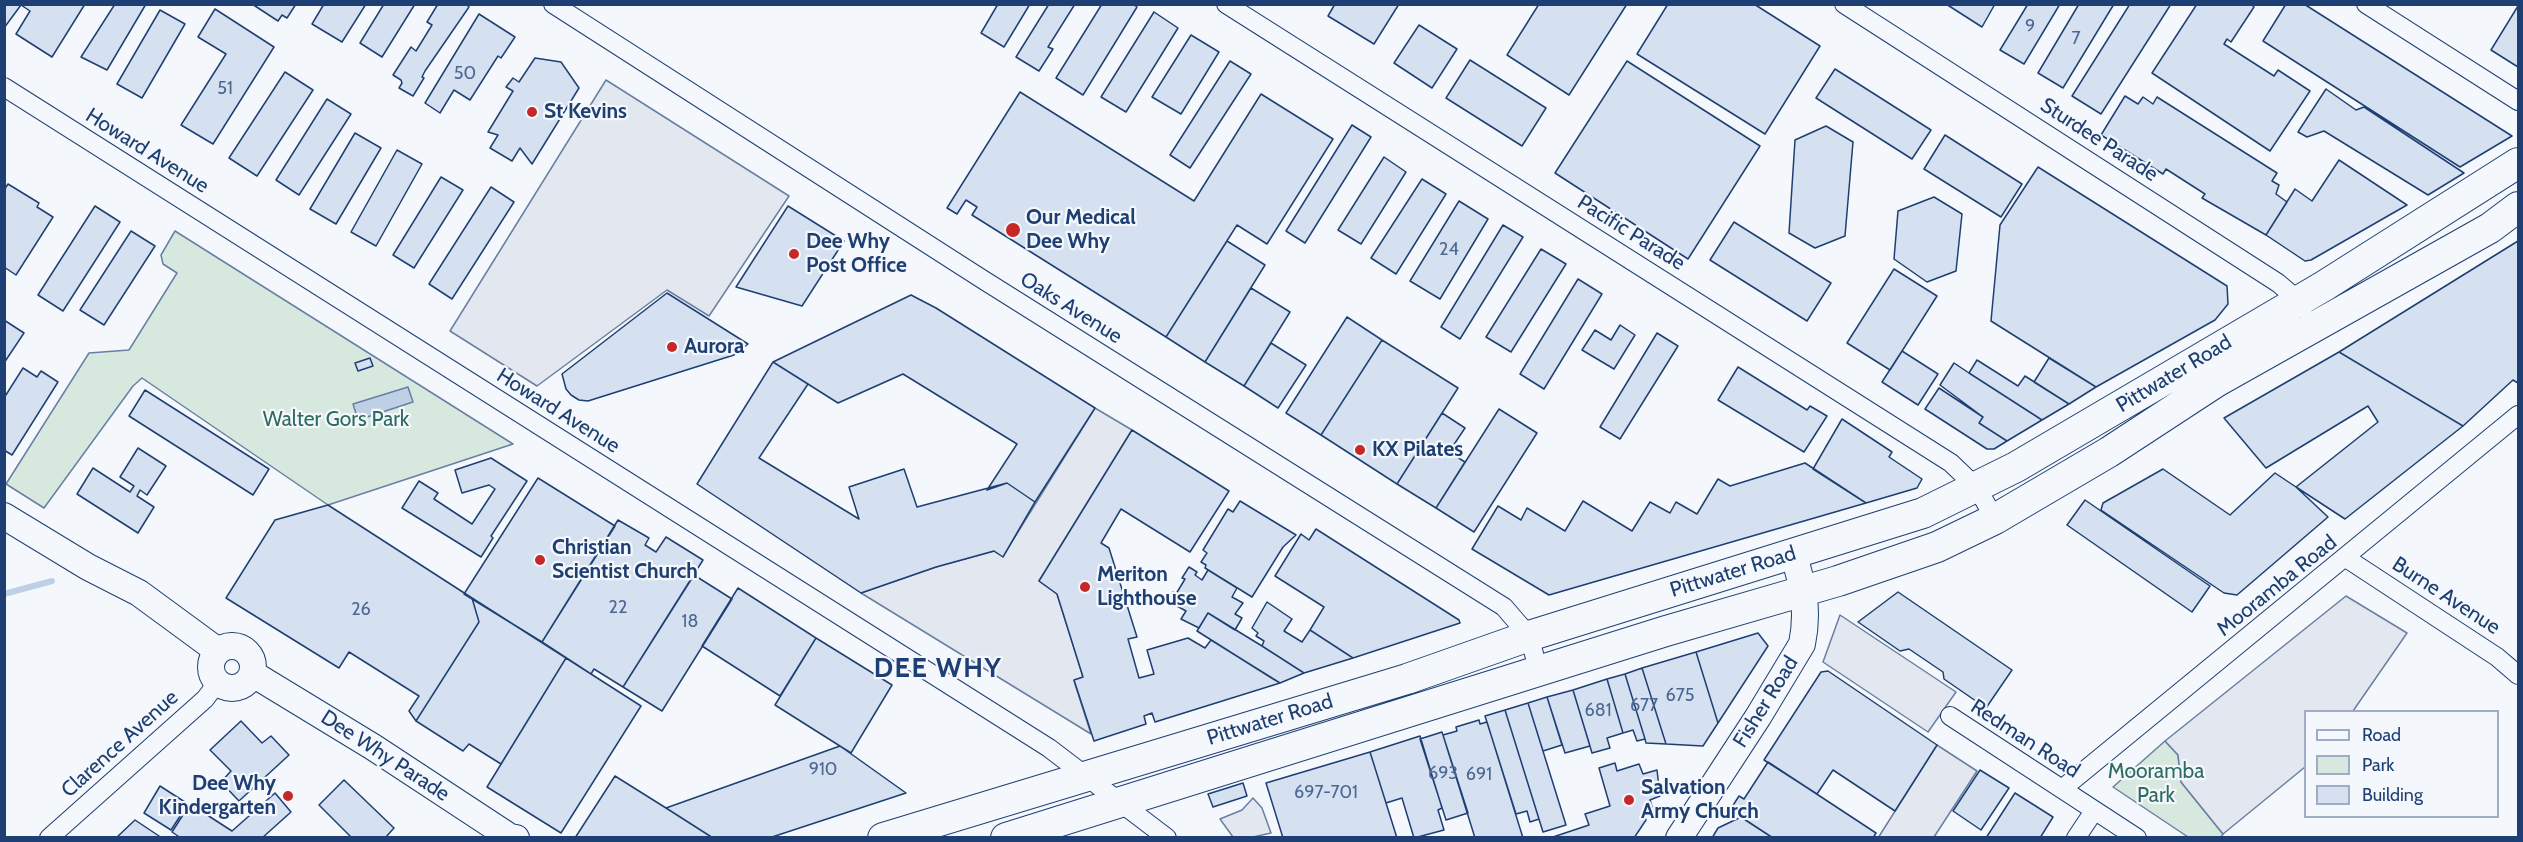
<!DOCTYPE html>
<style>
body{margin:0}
#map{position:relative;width:2523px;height:842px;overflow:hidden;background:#f4f7fb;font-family:Cabin,sans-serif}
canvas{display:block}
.frame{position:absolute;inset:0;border:6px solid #1d3f73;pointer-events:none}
.legend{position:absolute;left:2304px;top:710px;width:195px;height:108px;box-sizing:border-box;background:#f4f7fb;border:2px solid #9eadc5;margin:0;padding:8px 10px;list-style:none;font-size:18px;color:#1d3f73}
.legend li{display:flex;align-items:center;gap:12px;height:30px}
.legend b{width:30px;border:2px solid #9eadc5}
</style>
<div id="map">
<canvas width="2523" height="842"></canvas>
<div class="frame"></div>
<ul class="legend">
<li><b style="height:8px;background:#f4f7fb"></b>Road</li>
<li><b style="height:16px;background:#d7e8df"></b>Park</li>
<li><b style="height:16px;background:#d5e0f0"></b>Building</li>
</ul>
</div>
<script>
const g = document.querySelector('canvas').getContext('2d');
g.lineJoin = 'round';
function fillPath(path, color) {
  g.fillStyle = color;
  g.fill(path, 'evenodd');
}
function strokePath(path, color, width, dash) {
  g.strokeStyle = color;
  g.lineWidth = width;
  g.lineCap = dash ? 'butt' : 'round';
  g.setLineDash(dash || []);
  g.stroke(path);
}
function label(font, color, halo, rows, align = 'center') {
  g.font = font + ' Cabin,sans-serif';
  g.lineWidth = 4.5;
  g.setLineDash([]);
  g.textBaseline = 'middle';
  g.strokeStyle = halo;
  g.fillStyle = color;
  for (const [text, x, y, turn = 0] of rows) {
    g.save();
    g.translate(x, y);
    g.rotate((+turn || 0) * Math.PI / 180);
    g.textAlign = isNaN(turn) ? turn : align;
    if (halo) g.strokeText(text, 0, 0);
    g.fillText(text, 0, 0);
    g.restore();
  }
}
const green = new Path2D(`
 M175,231L513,444L328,505L142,378L133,386L44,508L6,484L89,353L129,350L177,273L163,264L161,255Z
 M2165,741L2178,755L2181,782L2223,834L2221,837H2188L2113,787Z`);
const parking = new Path2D(`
 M606,80L789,196L709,316L667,290L537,386L450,331Z
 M1095,408L1132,430L1039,581L1057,594L1083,677L1074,681L1091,734L861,593L936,567L994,551L1003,556Z
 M2346,596L2407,633L2353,711L2306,712L2305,767L2223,834L2181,782L2178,755L2165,741Z
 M1840,615L1956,692L1928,732L1823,662Z
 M1937,745L1977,771L1934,837L1878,838Z
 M1253,798L1262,808L1271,833L1253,837H1233L1220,819L1242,810Z`);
const water = new Path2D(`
 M408,387L413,402L358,420L353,404Z`);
const stream = new Path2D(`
 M4,594L52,581`);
const building = new Path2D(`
 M4,4H85L52,57L16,34L30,11L21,5L4,28Z
 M115,4H146L107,70L81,57Z
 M252,4H296L287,18L282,15L278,21Z
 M324,4H366L342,42L312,24Z
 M384,4H415L382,57L360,43Z
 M438,4H466L469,7L425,71L422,77L424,78L413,96L399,88L402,83L401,80L393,75L411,47L416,51L432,25L427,22Z
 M998,4H1030L1004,47L981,33Z
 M1049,4H1075L1048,47L1053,49L1039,71L1016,57Z
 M1102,4H1133L1137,7L1083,95L1056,78Z
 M1335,4H1399L1374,44L1328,16Z
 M1539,4H1627L1569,95L1507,55Z
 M1668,4H1754L1820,46L1765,134L1637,54Z
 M1946,4H1995L1982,27Z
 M2028,4H2060L2024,64L2000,50Z
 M2079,4H2114L2063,88L2038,73Z
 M2130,4H2171L2101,114L2072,96Z
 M2197,4H2251L2254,7L2231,42L2227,39L2224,44L2274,76L2278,70L2310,91L2270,151L2152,73Z
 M2286,4H2304L2512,136L2460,167L2263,41Z
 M2518,6V67L2491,50Z
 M215,9L274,47L213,144L181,125L226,54L198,37Z
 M160,10L185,24L142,98L117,84Z
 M1154,12L1178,28L1126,112L1101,97Z
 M479,14L515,37L501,58L498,56L470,100L454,90L440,113L425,103Z
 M1419,25L1457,49L1432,88L1394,63Z
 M1191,35L1219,52L1181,114L1152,97Z
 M535,58L561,62L579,88L532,164L520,148L512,161L490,148L498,135L488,132L513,91L506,87L513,78L519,82Z
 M1470,60L1546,108L1522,146L1446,98Z
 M1230,61L1251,74L1190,168L1170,155Z
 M1627,61L1760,146L1688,259L1555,173Z
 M1835,69L1931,130L1912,159L1816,98Z
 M285,72L313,90L257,176L229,158Z
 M2326,89L2356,110L2364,107L2464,173L2428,195L2324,131L2307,137L2298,132Z
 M1020,92L1194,201L1261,94L1333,139L1267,244L1237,225L1166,337L972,215L977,207L966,200L957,214L947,208Z
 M2125,96L2138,104L2143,97L2153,104L2157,97L2277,173L2272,181L2279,185L2276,194L2287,202L2266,235L2202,198L2205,194L2166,169L2163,174L2101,135Z
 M327,99L351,114L299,195L276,180Z
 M1352,125L1371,137L1305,243L1286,231Z
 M1826,126L1853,142L1845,236L1815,248L1789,233L1795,140Z
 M355,133L381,148L336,224L310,209Z
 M1945,135L2022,184L2001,217L1924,169Z
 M397,150L422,164L376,246L351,232Z
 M1384,157L1406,172L1361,244L1338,230Z
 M2339,160L2407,205L2311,260L2305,261L2266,235L2295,189L2312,201Z
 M2038,167L2227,286L2228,304L2215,320L2096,387L1991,321L2000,225Z
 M441,177L463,190L414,268L393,255Z
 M1422,179L1446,194L1396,274L1371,258Z
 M8,184L39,203L37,207L53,217L16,275L4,267V190Z
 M491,187L514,202L452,299L429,284Z
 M1934,197L1962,214L1956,271L1927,282L1894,259L1898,211Z
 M1459,201L1488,219L1440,299L1410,281Z
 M95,206L120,222L63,311L38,295Z
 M788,206L844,241L802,306L736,287Z
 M1734,222L1831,283L1807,321L1710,260Z
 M1503,225L1523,237L1460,339L1441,327Z
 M131,231L155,246L104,325L80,310Z
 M1227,241L1265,265L1205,362L1166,337Z
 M2518,241V383L2513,380L2463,426L2339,352Z
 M1541,249L1566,264L1511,352L1486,337Z
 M1894,269L1937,296L1890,370L1847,343Z
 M1578,279L1602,294L1544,389L1520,374Z
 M1251,288L1290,312L1244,386L1205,362Z
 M667,293L748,344L734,355L588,401L579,400L571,395L566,389L562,374Z
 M911,295L936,308L1095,408L1035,502L1007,483L987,490L1017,444L903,374L838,403L773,362Z
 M1347,317L1382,340L1321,435L1286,413Z
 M4,320L24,333L4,363Z
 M1620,325L1635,335L1614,369L1582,350L1595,330L1611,340Z
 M1657,333L1678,346L1620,439L1600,427Z
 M1382,340L1458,388L1397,484L1321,435Z
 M1271,343L1306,365L1278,408L1244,386Z
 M1902,351L1938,374L1918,405L1882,382Z
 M2339,352L2463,426L2345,519L2296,487L2378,422L2368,406L2266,468L2224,418Z
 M370,358L373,366L358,371L355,363Z
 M2049,358L2096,387L2069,404L2034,382Z
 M1977,360L2018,386L2025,376L2069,404L2042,420L1969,373Z
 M773,362L808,384L759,458L859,519L849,487L904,469L917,507L1007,483L1035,502L1003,557L994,551L936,567L861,593L697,484Z
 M1954,363L1969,373L2042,420L2007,441L1979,423L1983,417L1940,385Z
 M1738,367L1807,410L1810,406L1827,416L1804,452L1718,400Z
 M23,368L37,377L41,371L58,382L12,455L4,450V398Z
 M1939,388L1983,417L1979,423L2007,441L1994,449H1987L1925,409Z
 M145,390L269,469L253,495L129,416Z
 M1499,409L1537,433L1474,532L1436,508Z
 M1442,413L1465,428L1449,452L1465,462L1436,508L1397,484Z
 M1842,419L1892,452L1889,457L1922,479L1917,488L1866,503L1813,469Z
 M1132,430L1229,491L1190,552L1121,509L1101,543L1109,548L1137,637L1128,639L1139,678L1154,674L1147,650L1188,638L1205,648L1211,640L1280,683L1155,722L1152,713L1144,716L1146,724L1094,741L1074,680L1083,677L1057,594L1039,581Z
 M138,448L166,466L147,495L140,490L137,496L154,507L138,533L77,494L93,468L130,492L134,486L120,477Z
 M491,458L527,481L491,536L493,538L481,557L402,508L419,481L438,493L434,499L472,524L495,489L489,485L462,493L455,470Z
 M1805,463L1866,503L1549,595L1472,549L1498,506L1521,520L1527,508L1565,531L1583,501L1632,531L1650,502L1670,513L1676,502L1697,514L1718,479L1730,486Z
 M2163,469L2230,515L2275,473L2296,487L2328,517L2237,595L2224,593L2101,510L2103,503Z
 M538,478L615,526L542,642L464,594Z
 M2085,500L2210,586L2192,612L2067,525Z
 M1240,501L1296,535L1283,547L1252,597L1205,568L1206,565L1201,562L1207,553L1203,550L1228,509L1233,512Z
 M328,505L472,598L479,622L416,721L409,711L419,696L349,652L339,668L226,598L275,520Z
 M618,520L649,538L645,545L656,552L666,537L703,560L623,687L594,669L591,674L542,642Z
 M1316,529L1459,620L1460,623L1353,658L1310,630L1324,607L1275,576L1301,534L1309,540Z
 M1189,567L1197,572L1195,575L1202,580L1208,570L1237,588L1232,597L1243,603L1235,614L1242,618L1235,630L1208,613L1199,628L1181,619L1186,611L1168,601L1173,592L1176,594L1185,579L1182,578Z
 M694,575L732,599L662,711L623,687Z
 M738,588L816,638L780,696L702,646Z
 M1898,592L2012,670L1986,708L1944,679L1943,672L1909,649L1900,651L1858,622Z
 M472,598L566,658L501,764L469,744L463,751L416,721L479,622Z
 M1267,602L1292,619L1284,631L1302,642L1310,630L1353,658L1304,673L1262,646L1264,641L1256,636L1258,633L1252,628Z
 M1208,613L1262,646L1304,673L1280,683L1270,677L1197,631Z
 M1758,633L1768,646L1718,723L1696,652Z
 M816,638L892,685L851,753L775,705Z
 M1696,652L1718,723L1703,746L1666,744L1642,668Z
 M566,658L641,706L561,833L487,787Z
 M1642,668L1666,744L1646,743L1645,739L1625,674Z
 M1828,671L1937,745L1895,811L1833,770L1817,794L1764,760L1821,672Z
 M1625,674L1645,739L1637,741L1633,730L1623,733L1607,679Z
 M1607,679L1623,733L1607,738L1610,748L1592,753L1573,690Z
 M1573,690L1590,746L1565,753L1547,697Z
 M1547,697L1562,745L1543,751L1528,703Z
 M1528,703L1566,825L1543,832L1505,710Z
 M1505,710L1539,819L1530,822L1527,811L1516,814L1485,716Z
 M1479,720L1480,724L1487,722L1523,838H1475L1443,735L1457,731L1456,727Z
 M241,721L262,743L271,736L289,755L239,801L221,782L231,771L210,750Z
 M1442,732L1468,813L1446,820L1420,739Z
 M1420,736L1442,808L1438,810L1444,830L1414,838L1402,798L1386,803L1370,752Z
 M840,746L906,793L769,838H713L666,808Z
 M1370,752L1397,838H1283L1266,783Z
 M1768,762L1876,833L1873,838H1773L1730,810L1739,796L1744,799Z
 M1615,763L1617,771L1639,764L1643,774L1657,770L1660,796L1650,800L1653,810L1643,813L1646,820L1634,838H1550L1589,825L1585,814L1610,806L1599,768Z
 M1980,770L2009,788L1981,830L1953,811Z
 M615,776L666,808L713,838H575Z
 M344,780L394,828L385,838H352L319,805Z
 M1243,783L1247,796L1213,807L1208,794Z
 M160,786L188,804L171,830L144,813Z
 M275,793L291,812L262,838H181L172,832L190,804L232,831Z
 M2015,793L2053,817L2040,838H1986Z
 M1741,817L1773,838H1712L1718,828Z
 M135,820L162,838H116Z`);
const minor = new Path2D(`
 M553,4L982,279L1504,607L1529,636L1539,672
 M1226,4L1951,463L1977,488L1995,519
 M1844,4L2278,283L2298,300L2303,308
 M2366,4L2518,101
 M4,87L1049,748L1167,838
 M2346,558L2497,657L2518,675
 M1950,716L2137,838
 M2062,789L2518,415
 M49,838L205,699L218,682
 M2076,838L2094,811`);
const secondary = new Path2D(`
 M4,516L88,567L139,593L218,651
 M211 667a21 21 0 1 1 42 0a21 21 0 1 1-42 0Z
 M253,674L373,747L510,837L516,838
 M1679,838L1758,717L1802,644C1809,610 1803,585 1793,553`);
const trunk = new Path2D(`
 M883,838L1407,679L1529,636L1923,513L2016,467L2324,286L2518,163
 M1006,838L1666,631L1838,581L1937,547L1995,519L2109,452L2216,382L2490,228L2518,207`);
const markers = [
 [532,112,6,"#c62828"],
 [1013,230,8,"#c62828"],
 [794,254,6,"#c62828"],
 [672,347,6,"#c62828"],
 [1360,450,6,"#c62828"],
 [540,560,6,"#c62828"],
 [1085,587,6,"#c62828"],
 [288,796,6,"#c62828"],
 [1629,800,6,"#c62828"]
];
const numberNames = [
 ["9",2030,27],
 ["7",2076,39],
 ["50",465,74],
 ["51",225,89],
 ["24",1449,250],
 ["22",618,608],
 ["26",361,610],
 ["18",690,622],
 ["675",1680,696],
 ["677",1644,706],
 ["681",1598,711],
 ["910",823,770],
 ["693",1443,774],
 ["691",1479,775],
 ["697-701",1326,793]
];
const poiNames = [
 ["St Kevins",544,112],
 ["Our Medical",1026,218],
 ["Dee Why",1026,242],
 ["Dee Why",806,242],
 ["Post Office",806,266],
 ["Aurora",684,347],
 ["KX Pilates",1372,450],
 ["Christian",552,548],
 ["Scientist Church",552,572],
 ["Meriton",1097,575],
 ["Lighthouse",1097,599],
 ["Dee Why",276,784,"right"],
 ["Kindergarten",276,808,"right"],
 ["Salvation",1641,788],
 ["Army Church",1641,812]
];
const streetNames = [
 ["Sturdee Parade",2099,140,33],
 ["Howard Avenue",147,151,32],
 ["Pacific Parade",1631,233,32],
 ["Oaks Avenue",1071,308,32],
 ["Pittwater Road",2174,374,-31],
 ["Howard Avenue",558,411,32],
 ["Pittwater Road",1733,572,-17],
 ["Mooramba Road",2277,586,-39],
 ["Burne Avenue",2446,596,33],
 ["Fisher Road",1766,702,-58],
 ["Pittwater Road",1270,720,-17],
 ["Redman Road",2025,739,33],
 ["Clarence Avenue",120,744,-42],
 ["Dee Why Parade",385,756,33]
];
const parkNames = [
 ["Walter Gors Park",336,420],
 ["Mooramba",2156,772],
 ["Park",2156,796]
];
const districtNames = [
 ["DEE WHY",938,669]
];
fillPath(green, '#d7e8df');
strokePath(green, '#687fa3', 1.5);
fillPath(parking, '#e3e8f0');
strokePath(parking, '#687fa3', 1.5);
fillPath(water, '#bed0e5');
strokePath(water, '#687fa3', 1.5);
strokePath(stream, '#bed0e5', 6);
fillPath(building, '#d5e0f0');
strokePath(building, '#1d3f73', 1.5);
strokePath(minor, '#1d3f73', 20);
strokePath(secondary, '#1d3f73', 28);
strokePath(trunk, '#1d3f73', 32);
strokePath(minor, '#f4f7fb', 18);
strokePath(secondary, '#f4f7fb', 26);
strokePath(trunk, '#f4f7fb', 30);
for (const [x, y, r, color] of markers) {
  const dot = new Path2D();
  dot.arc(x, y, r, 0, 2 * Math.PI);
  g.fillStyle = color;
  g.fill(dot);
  strokePath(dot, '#f4f7fb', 2);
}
label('18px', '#4b6792', null, numberNames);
label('bold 21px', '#1d3f73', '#f4f7fb', poiNames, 'left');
label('21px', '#1d3f73', '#f4f7fb', streetNames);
label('21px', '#2c6c60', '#f4f7fb', parkNames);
g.letterSpacing = '1.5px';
label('bold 27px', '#1d3f73', '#f4f7fb', districtNames);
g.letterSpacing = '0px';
</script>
